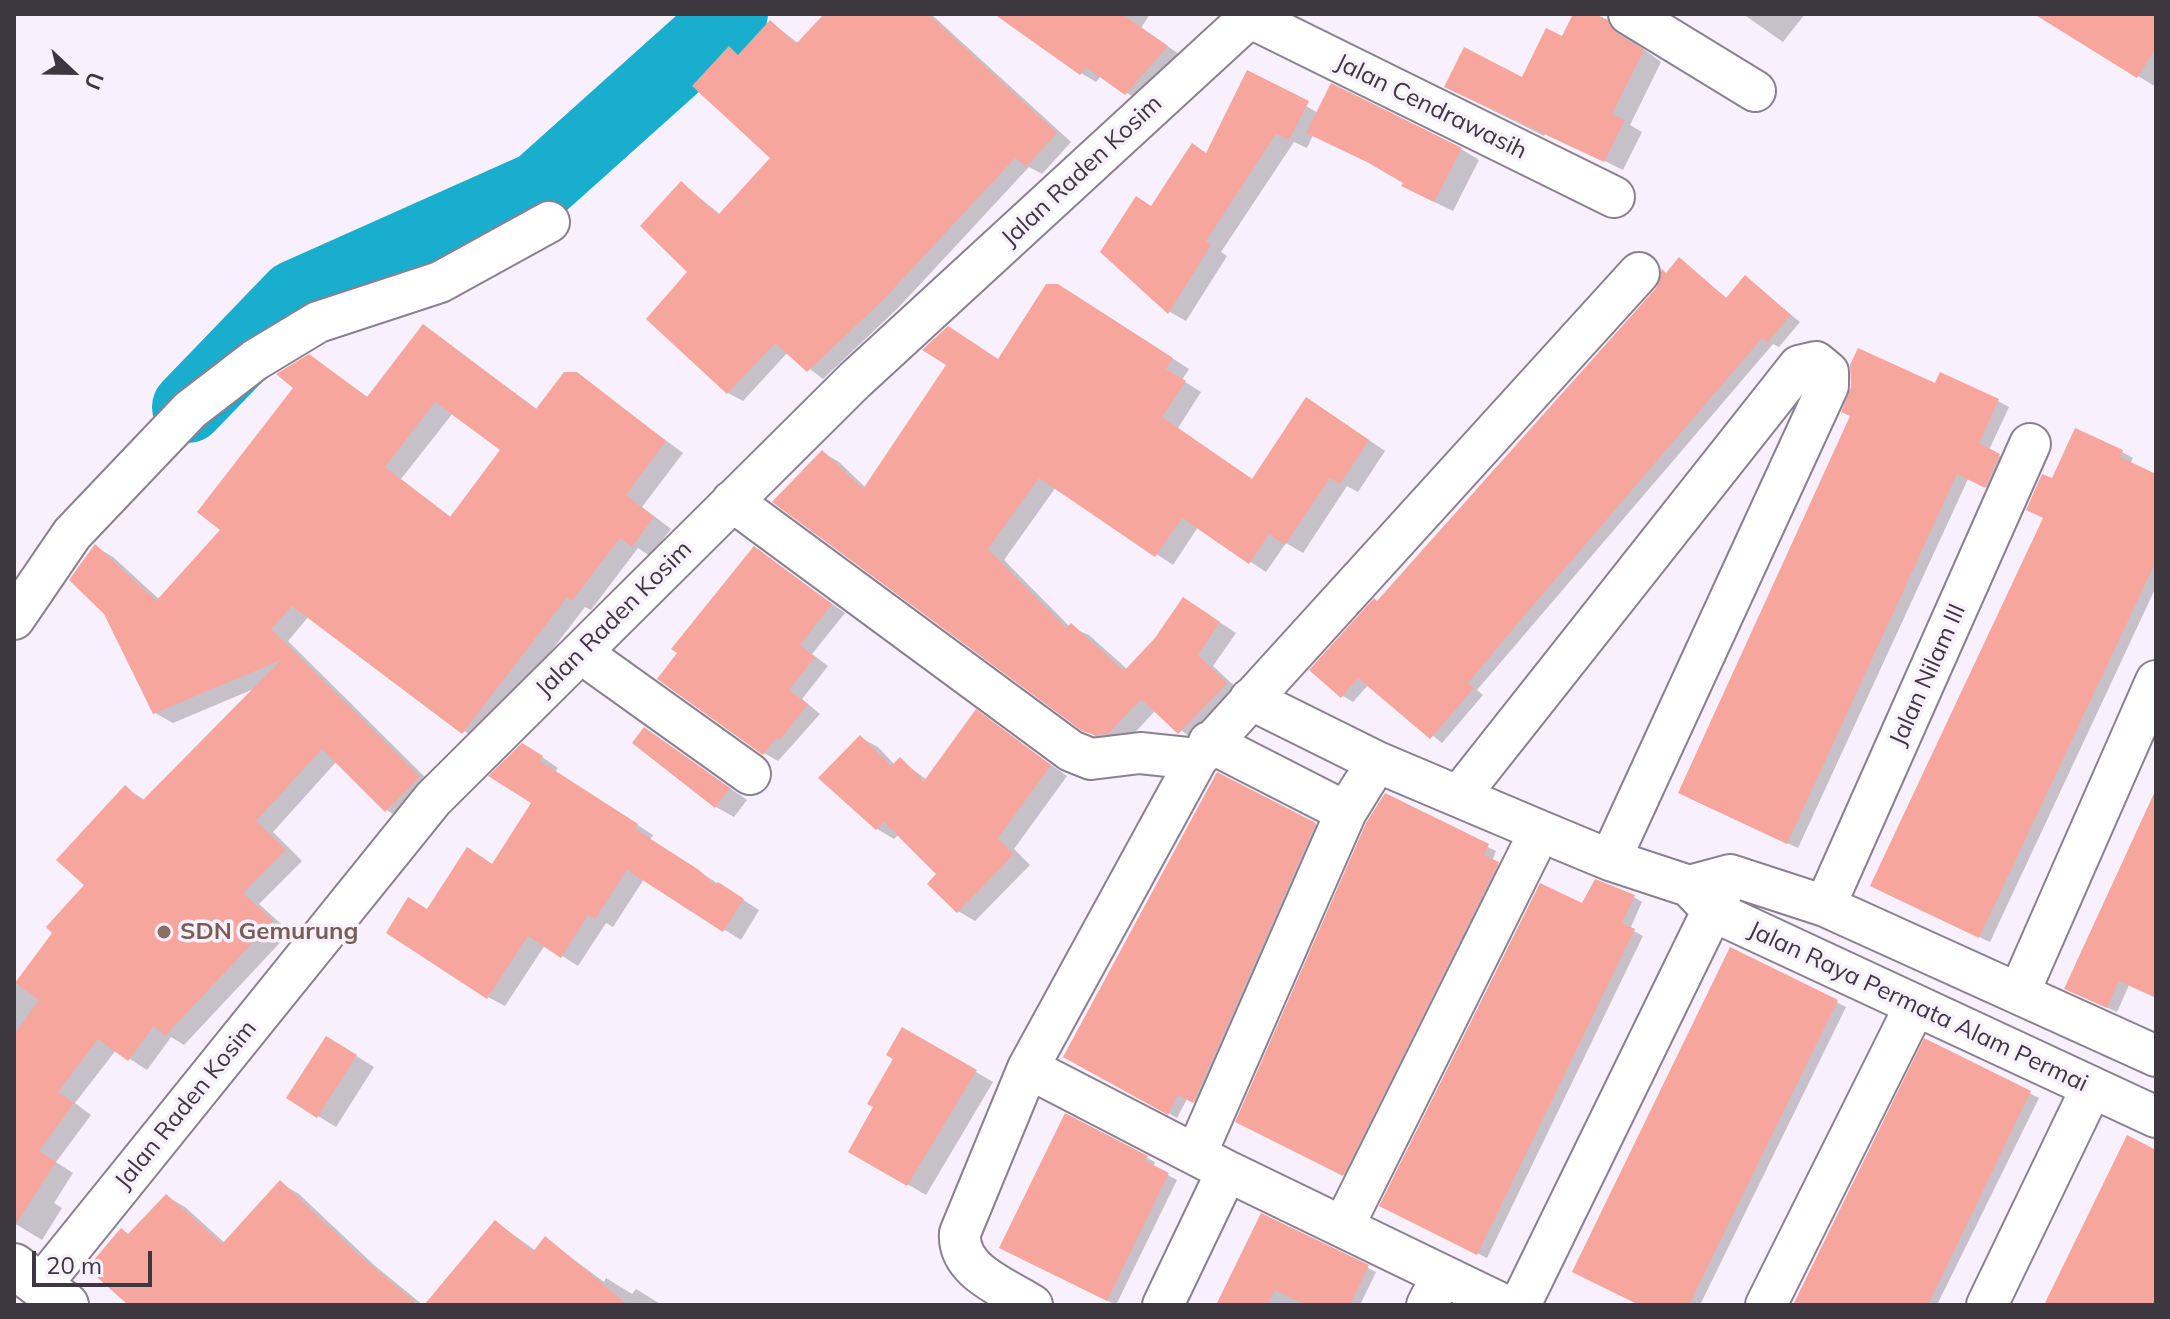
<!DOCTYPE html>
<style>
body{margin:0}
#map{position:relative;width:2170px;height:1319px;overflow:hidden;background:#f8f0fc;font-family:Mulish,sans-serif}
canvas{display:block}
.frame{position:absolute;inset:0;border:16px solid #3d3840;pointer-events:none}
.north{position:absolute;left:32px;top:32px;width:80px;height:80px;-webkit-text-stroke:6px #f8f0fc;paint-order:stroke;rotate:112deg;font-size:22px;font-weight:700;line-height:32px;text-align:center;color:#3d3840}
.north::after{content:'';display:block;margin:auto;width:28px;height:36px;background:#3d3840;clip-path:polygon(50% 0,100% 100%,50% 72%,0 100%)}
.scale{position:absolute;left:32px;top:1251px;width:120px;height:36px;box-sizing:border-box;border:4px solid #3d3840;border-top:0;padding-left:10px;font-size:24px;line-height:28px;white-space:nowrap;color:#3d3840;-webkit-text-stroke:6px #f8f0fc;paint-order:stroke}
</style>
<div id="map">
<canvas width="2170" height="1319"></canvas>
<div class="frame"></div>
<div class="north">U</div>
<div class="scale">20 m</div>
</div>
<script>
const g = document.querySelector('canvas').getContext('2d');
g.lineJoin = 'round';
function fillPath(path, color) {
  g.fillStyle = color;
  g.fill(path, 'evenodd');
}
function strokePath(path, color, width, dash) {
  g.strokeStyle = color;
  g.lineWidth = width;
  g.lineCap = dash ? 'butt' : 'round';
  g.setLineDash(dash || []);
  g.stroke(path);
}
function label(font, color, halo, rows, align = 'center') {
  g.font = font + ' Mulish,sans-serif';
  g.lineWidth = 7;
  g.setLineDash([]);
  g.textBaseline = 'middle';
  g.strokeStyle = halo;
  g.fillStyle = color;
  for (const [text, x, y, turn = 0] of rows) {
    g.save();
    g.translate(x, y);
    g.rotate((+turn || 0) * Math.PI / 180);
    g.textAlign = isNaN(turn) ? turn : align;
    if (halo) g.strokeText(text, 0, 0);
    g.fillText(text, 0, 0);
    g.restore();
  }
}
const shadow = new Path2D(`
 M854,14H931L1071,142L1042,174L1029,167L898,308L823,379L788,352L743,401L728,393L648,319L690,272L681,183L721,215L773,158L730,49L740,55L771,22L799,44Z
 M1005,14H1150L1141,28L1182,56L1141,102L1101,76L1096,82L1081,73L1002,17Z
 M1575,14H1591L1607,22L1661,62L1630,125L1642,132L1623,170L1546,132L1544,136L1446,87L1523,79L1563,39Z
 M1743,14H1805L1783,42Z
 M2037,14H2156V87Z
 M1248,73L1318,113L1461,149L1479,160L1453,211L1422,196L1388,172L1313,135L1307,148L1294,142L1221,252L1227,256L1186,321L1170,312L1102,252L1207,155Z
 M1679,260L1728,299L1745,278L1800,322L1779,347L1773,344L1477,690L1483,695L1442,743L1369,684L1353,702L1343,696L1312,670L1378,603L1658,290Z
 M1076,296L1189,369L1182,380L1201,392L1178,428L1253,480L1323,409L1385,451L1358,492L1347,486L1303,553L1286,543L1266,572L1198,527L1173,565L1056,487L1004,560L1070,627L1089,635L1128,670L1200,609L1236,633L1213,666L1243,694L1196,742L1156,710L1126,742L1102,740L1083,729L822,452L839,462L866,488L999,360Z
 M423,326L538,410L576,374L683,453L642,507L671,529L650,556L638,548L591,610L585,607L481,743L309,616L288,641L436,788L404,821L387,810L337,761L273,832L302,861L259,904L290,932L184,1045L171,1037L147,1070L116,1050L75,1103L91,1115L56,1162L73,1173L54,1203L62,1208L42,1240L14,1223V983L16,985L86,885L125,788L145,800L256,688L173,723L155,713L95,546L113,557L160,600L223,530L309,356L369,398ZM453,413L503,450L452,518L401,479Z
 M1936,386L1998,401L2009,407L1989,450L2010,462L1997,492L1968,479L1798,848L1691,799Z
 M2122,452L2133,458L2130,464L2156,476V587L1990,942L1883,892L2045,518L2053,481Z
 M754,548L845,613L812,654L828,666L802,699L820,714L778,761L764,753L680,653Z
 M976,712L1067,776L1014,849L1030,865L975,921L958,911L939,874L899,834L894,839L877,829L861,738L878,747L895,765L900,760L927,780Z
 M645,729L747,800L734,817L716,807Z
 M539,755L558,768L555,772L653,835L650,840L759,910L741,940L644,879L613,927L606,923L578,966L545,945L505,1006L488,997L429,911L494,866L533,803Z
 M2156,794V997L2129,985L2117,1012L2076,994Z
 M1385,796L1496,851L1492,861L1506,869L1352,1179L1246,1126Z
 M1315,824L1324,829L1202,1106L1187,1099L1177,1118L1066,1056Z
 M1634,897L1642,902L1630,929L1643,936L1487,1258L1390,1210L1583,906Z
 M1731,950L1846,1007L1700,1305H1642Z
 M903,1029L993,1082L926,1195L851,1151L876,1107Z
 M1925,1041L2039,1098L1937,1305H1796Z
 M345,1049L374,1067L336,1127L318,1116Z
 M1147,1158L1155,1162L1153,1167L1177,1180L1116,1305L1010,1252Z
 M280,1183L299,1194L374,1265L423,1305H131L130,1236L166,1196L185,1207L226,1244Z
 M1262,1216L1376,1272L1360,1305H1218Z
 M496,1222L536,1251L546,1239L604,1282L606,1278L632,1294L636,1289L662,1305H427Z`);
const river = new Path2D(`
 M188,407L295,296L539,187L732,14`);
const building = new Path2D(`
 M824,14H928L1057,133L1026,167L1015,158L883,300L807,372L775,343L727,394L646,319L687,272L640,226L681,181L718,215L770,158L692,86L729,46L738,55L770,20L796,44Z
 M994,14H1122L1168,46L1125,95L1086,67L1080,75Z
 M1573,14H1595L1608,20L1616,33L1644,50L1612,114L1625,120L1604,162L1444,87L1464,47L1522,77L1546,28L1562,36Z
 M2034,14H2156V48L2137,78Z
 M1247,70L1309,101L1289,140L1276,134L1206,241L1211,245L1168,314L1100,252L1136,196L1151,206L1192,143L1206,153Z
 M1331,83L1462,148L1434,202L1401,186L1403,183L1367,162L1306,133Z
 M1679,257L1726,298L1745,275L1791,315L1767,343L1762,338L1518,623L1468,683L1474,688L1430,739L1358,678L1341,698L1309,670L1374,598L1377,601L1656,288L1662,269L1666,273Z
 M1046,284H1058L1173,358L1166,369L1186,381L1162,417L1252,479L1306,397L1369,440L1340,484L1330,478L1285,545L1269,534L1249,564L1182,518L1155,557L1039,478L988,549L1066,628L1071,623L1124,671L1155,638L1183,597L1220,622L1198,655L1227,683L1178,734L1141,699L1108,734L1094,735L1082,731L772,502L822,450L863,489L946,365L922,350L948,326L998,359Z
 M423,324L536,409L564,372H577L666,441L626,495L654,517L632,547L620,538L572,601L567,597L462,734L292,606L271,629L420,777L385,812L322,749L256,821L286,850L243,893L273,921L165,1036L154,1026L128,1061L98,1039L58,1092L74,1103L39,1151L56,1162L14,1227V1035L39,1000L15,983L52,933L46,927L84,885L56,860L125,785L142,801L281,660L153,714L104,614L69,580L95,544L156,601L220,530L197,512L293,388L276,374L309,354L367,397ZM435,402L500,450L450,517L385,467Z
 M1858,348L1935,383L1940,372L1999,399L1979,443L2000,454L1985,488L1957,474L1787,844L1678,793L1850,416L1841,412L1851,387L1850,365Z
 M2075,428L2123,450L2120,457L2156,474V561L1979,938L1870,886L2043,518L2026,510L2042,474L2052,478Z
 M754,546L832,604L800,645L815,657L789,690L808,704L780,740L777,737L763,755L657,679L677,653L671,649Z
 M976,709L1051,765L998,838L1014,854L957,913L927,884L936,874L884,822L876,830L818,778L860,735L891,766L900,757L924,781Z
 M644,727L730,788L715,808L632,743Z
 M522,743L543,756L540,761L638,824L635,829L699,870L715,885L718,882L744,899L723,932L627,870L595,919L588,915L561,958L528,936L487,999L386,933L408,897L427,909L467,847L492,864L531,803L488,776Z
 M1217,772L1316,823L1193,1103L1178,1095L1168,1115L1063,1057Z
 M2156,789V998L2119,981L2107,1008L2064,989Z
 M1385,793L1489,844L1484,855L1499,862L1343,1176L1235,1122L1366,823Z
 M1595,879L1635,895L1622,923L1635,929L1477,1255L1379,1206L1540,883L1582,903Z
 M1730,947L1838,1000L1689,1305H1639L1572,1272Z
 M902,1027L977,1070L907,1186L848,1152L873,1107L867,1104L893,1059L886,1055Z
 M326,1036L357,1055L317,1118L286,1098Z
 M1924,1038L2031,1091L1928,1305H1793Z
 M1065,1113L1148,1156L1145,1161L1169,1173L1107,1301L999,1248Z
 M2127,1135L2156,1150V1305H2044Z
 M280,1180L355,1252L419,1305H128L87,1268L121,1228L128,1234L166,1194L222,1244Z
 M1261,1213L1369,1265L1350,1305H1305L1275,1290L1267,1305H1216Z
 M495,1220L533,1252L545,1236L628,1305H424Z`);
const minor = new Path2D(`
 M1629,14L1755,91
 M1249,17L1614,197
 M732,501L1071,751L1091,759L1140,753L1197,759
 M14,619L72,534L190,410L255,360L318,322L440,282L549,222
 M581,653L750,774
 M1250,699L1377,762L1540,831L1610,860L1689,886L1713,911L2156,1117
 M1209,742L1346,812
 M1459,796L1799,366L1816,362L1828,372V386L1610,860
 M1689,886L1730,875L1825,906L2156,1056
 M1825,906L2030,444
 M2019,993L2156,681
 M1028,1068L1227,1171L1504,1305
 M1197,1152L1346,812L1377,762
 M1344,1225L1540,831
 M41,1285L433,799L855,380L1253,14
 M1032,1305C1004,1287 957,1271 960,1233L1028,1068L1197,759L1639,273
 M1163,1305L1227,1171
 M1427,1305L1442,1276
 M1520,1305L1723,889
 M1766,1305L1915,1006
 M1987,1305L2091,1089`);
const tertiary = new Path2D(`
 M14,1266L66,1305`);
const markers = [
 [164,932,8,"#8d6e63"]
];
const streetNames = [
 ["Jalan Cendrawasih",1431,107,26],
 ["Jalan Raden Kosim",1082,171,-43],
 ["Jalan Raden Kosim",614,619,-45],
 ["Jalan Nilam III",1928,675,-66],
 ["Jalan Raya Permata Alam Permai",1918,1007,25],
 ["Jalan Raden Kosim",186,1105,-51]
];
const educationNames = [
 ["SDN Gemurung",180,932]
];
fillPath(shadow, '#0003');
strokePath(river, '#1aaece', 72);
fillPath(building, '#f6a69d');
strokePath(minor, '#8b8091', 44);
strokePath(tertiary, '#8b8091', 48);
strokePath(minor, '#fff', 40);
strokePath(tertiary, '#fff', 44);
for (const [x, y, r, color] of markers) {
  const dot = new Path2D();
  dot.arc(x, y, r, 0, 2 * Math.PI);
  g.fillStyle = color;
  g.fill(dot);
  strokePath(dot, '#f8f0fc', 3);
}
label('24px', '#3d3840', '#f8f0fc', streetNames);
label('bold 24px', '#785e54', '#f8f0fc', educationNames, 'left');
</script>
